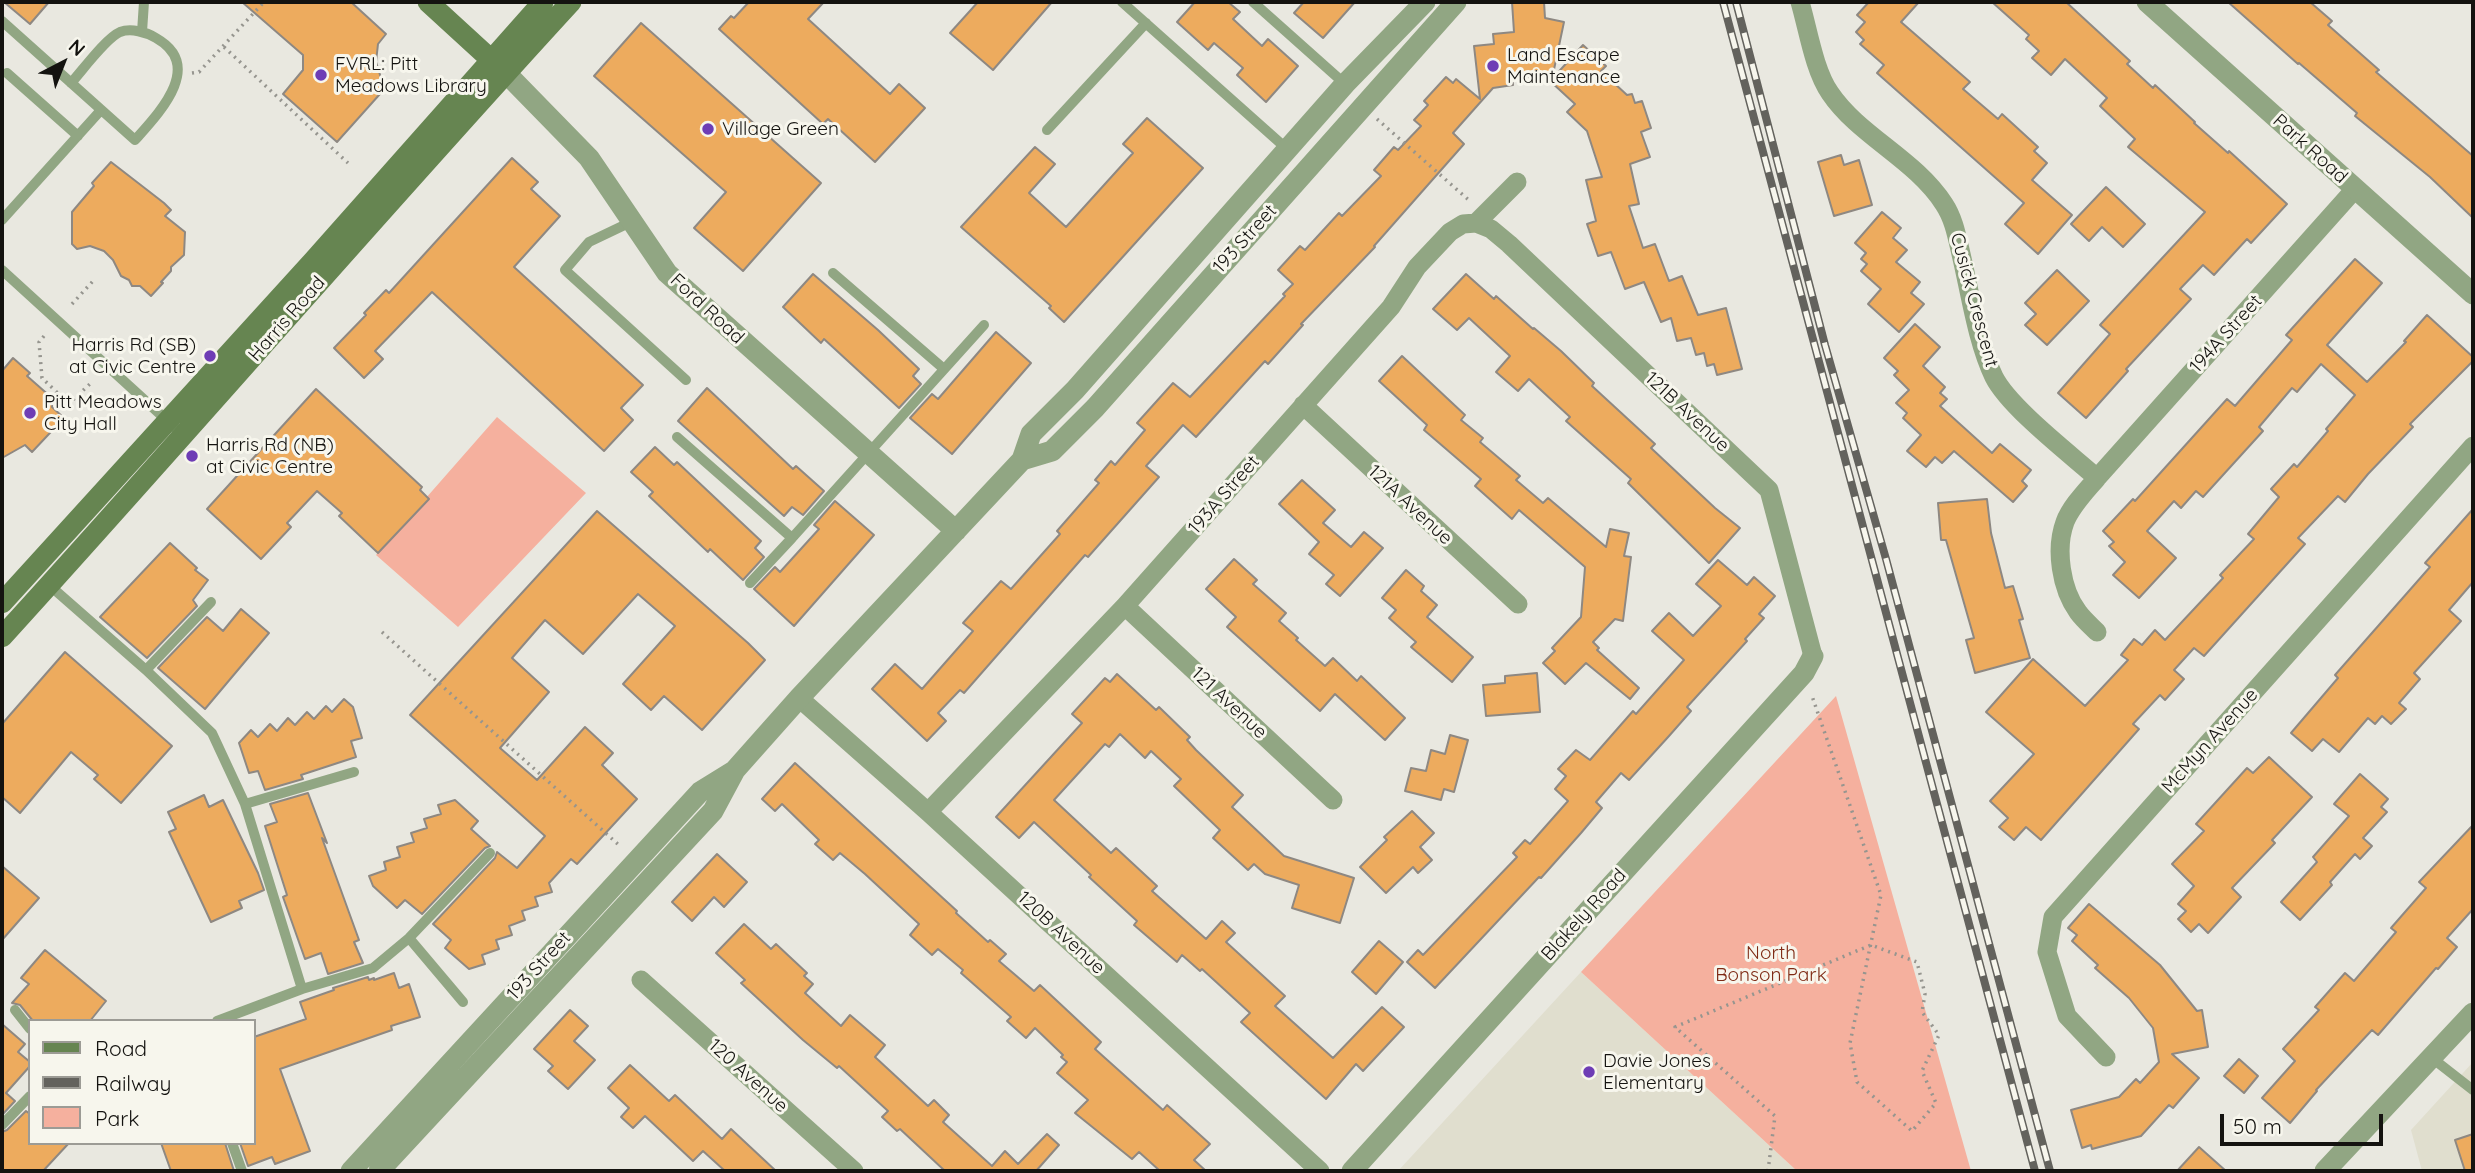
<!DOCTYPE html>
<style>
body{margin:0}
#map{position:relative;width:2475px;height:1173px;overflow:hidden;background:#e9e8e0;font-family:Quicksand,sans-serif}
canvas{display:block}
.frame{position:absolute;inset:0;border:4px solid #141310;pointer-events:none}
.legend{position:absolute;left:28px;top:1019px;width:228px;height:126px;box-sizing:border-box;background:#f7f6ed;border:2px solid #9c9b95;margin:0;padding:9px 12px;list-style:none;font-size:21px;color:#141310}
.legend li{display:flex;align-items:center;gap:14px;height:35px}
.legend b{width:35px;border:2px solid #9c9b95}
.north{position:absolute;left:28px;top:28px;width:70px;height:70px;-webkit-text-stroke:5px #f7f6ed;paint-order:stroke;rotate:42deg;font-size:19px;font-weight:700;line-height:28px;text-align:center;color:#141310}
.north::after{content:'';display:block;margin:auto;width:24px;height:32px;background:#141310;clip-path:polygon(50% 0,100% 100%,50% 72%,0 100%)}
.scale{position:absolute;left:2220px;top:1114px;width:163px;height:32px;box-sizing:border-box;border:4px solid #141310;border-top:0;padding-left:9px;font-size:21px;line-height:24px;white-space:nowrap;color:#141310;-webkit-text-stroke:5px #f7f6ed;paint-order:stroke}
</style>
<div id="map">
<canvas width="2475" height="1173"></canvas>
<div class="frame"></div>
<ul class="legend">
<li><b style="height:9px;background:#668551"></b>Road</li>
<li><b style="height:9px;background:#63625d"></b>Railway</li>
<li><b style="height:19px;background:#f5b09e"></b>Park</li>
</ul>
<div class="north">N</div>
<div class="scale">50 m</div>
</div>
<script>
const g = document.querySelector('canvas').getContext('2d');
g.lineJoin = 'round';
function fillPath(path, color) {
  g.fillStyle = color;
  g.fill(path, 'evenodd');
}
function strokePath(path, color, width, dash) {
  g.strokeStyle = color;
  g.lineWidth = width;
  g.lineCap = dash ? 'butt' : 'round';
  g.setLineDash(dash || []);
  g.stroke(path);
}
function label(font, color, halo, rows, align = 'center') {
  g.font = font + ' Quicksand,sans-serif';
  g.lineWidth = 6;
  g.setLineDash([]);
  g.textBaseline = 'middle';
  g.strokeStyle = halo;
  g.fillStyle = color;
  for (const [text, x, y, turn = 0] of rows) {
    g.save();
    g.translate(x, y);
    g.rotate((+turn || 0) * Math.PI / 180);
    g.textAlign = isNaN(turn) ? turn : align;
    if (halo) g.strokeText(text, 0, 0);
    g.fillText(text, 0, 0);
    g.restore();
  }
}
const built = new Path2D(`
 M1581,972L1797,1171H1398Z
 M2473,1062V1171H2422L2411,1130Z`);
const green = new Path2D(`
 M497,417L586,493L458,627L376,555Z
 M1836,696L1971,1171H1797L1581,972Z`);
const building = new Path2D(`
 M4,2H49L30,24Z
 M242,2H351L386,34L378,44L376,62L381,78L388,85L337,142L283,94L303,70V55Z
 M749,2H824L808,19L890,94L899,84L925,108L875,162L828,119L823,124L719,29L731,16L734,18Z
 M978,2H1052L993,70L950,33Z
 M1195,2H1228L1240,12L1233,19L1262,46L1268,39L1298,66L1266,102L1237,75L1243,68L1214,43L1208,50L1177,22Z
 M1304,2H1355L1323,38L1294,13Z
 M1512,2H1544L1545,18L1564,22L1552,79L1583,45L1606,66L1601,71L1627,95L1632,94L1635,103L1642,101L1651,128L1641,132L1650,157L1630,164L1639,204L1629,206L1643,248L1655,244L1669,281L1682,276L1698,315L1726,308L1742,369L1717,375L1714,364L1707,366L1704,353L1696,355L1691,338L1677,341L1671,318L1661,322L1644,282L1625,289L1611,252L1598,256L1587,224L1596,221L1586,180L1602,177L1587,131L1567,112L1575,104L1550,81L1512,73L1513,85L1493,88L1453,133L1464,144L1374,246L1375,247L1301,324L1303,325L1268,364L1265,361L1196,437L1183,425L1146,466L1159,477L1088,557L1085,555L964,693L960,690L938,713L946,721L927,741L872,689L895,664L922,689L973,631L963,623L1001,581L1011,589L1060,534L1057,531L1099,483L1095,480L1111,461L1115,465L1145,430L1137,423L1173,383L1190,397L1285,296L1283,294L1293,284L1278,270L1300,246L1305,250L1339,213L1342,216L1381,176L1374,170L1394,147L1398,150L1421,126L1414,120L1428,105L1424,101L1446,77L1453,83L1456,79L1480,99L1474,46L1494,44L1493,34L1514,32Z
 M1869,2H1919L1901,22L1970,82L1963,89L1998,119L2002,114L2038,147L2034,151L2047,163L2032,180L2072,215L2038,254L2005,224L2024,203L1877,73L1884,65L1860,44L1864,40L1856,32L1865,22L1857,15Z
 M1992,2H2066L2130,61L2127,64L2153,88L2155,85L2195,122L2194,123L2228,153L2229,151L2287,204L2251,243L2247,239L2214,275L2203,265L2180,289L2191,299L2126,369L2128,371L2086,418L2058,393L2110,334L2100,325L2205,212L2128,147L2135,139L2100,106L2107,98L2065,59L2051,75L2032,58L2039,51L2026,39L2029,35Z
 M2228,2H2310L2332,21L2328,25L2379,70L2376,72L2473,156V218L2430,177L2355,116L2357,113L2299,63L2298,64Z
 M641,23L821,183L743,271L694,228L726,192L594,76Z
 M1147,118L1203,168L1064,322L1049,308L1051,306L961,227L1035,147L1055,164L1029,193L1066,227L1133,153L1123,144Z
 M1841,155L1844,165L1859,160L1872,205L1834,216L1818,162Z
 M512,158L538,182L531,189L560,216L514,267L643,385L621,408L633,420L604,451L432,292L375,351L383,359L364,378L334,348L366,315L364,313L386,290L389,293Z
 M111,162L164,203L171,210L165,216L185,232L184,255L171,267V271L161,282L163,283L151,296L140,286H132L129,280L121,276L113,260L104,251L90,246L77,249L72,244V212L94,186L92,183Z
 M2106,187L2145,224L2123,247L2102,227L2089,241L2071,224Z
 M1882,212L1901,228L1893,238L1907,250L1896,262L1920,282L1911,293L1924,304L1899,332L1868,304L1881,289L1861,271L1867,264L1861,259L1866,253L1855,243Z
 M2355,259L2382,283L2327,345L2367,382L2406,342L2404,341L2427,315L2473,357V361L2410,424L2413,427L2368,474L2345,502L2338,496L2298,538L2305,544L2204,656L2194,648L2174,670L2184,679L2165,700L2160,695L2133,724L2139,729L2041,840L2026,827L2014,840L1999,827L2008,818L1990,801L2034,754L1986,712L2033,659L2085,706L2128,660L2121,655L2134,639L2142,645L2155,630L2165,640L2223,578L2220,575L2254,539L2248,534L2279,497L2271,489L2294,464L2297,467L2328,431L2326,429L2355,395L2321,364L2297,392L2292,388L2259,427L2263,431L2203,497L2196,491L2181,508L2174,501L2147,531L2176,558L2139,598L2113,575L2125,562L2109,546L2114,542L2103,531L2133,499L2135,501L2227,399L2235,406L2292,340L2286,335Z
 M2057,270L2089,301L2047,345L2025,325L2036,314L2025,303Z
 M813,274L878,330L919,369L913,376L921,384L899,408L824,339L821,343L783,307Z
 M1466,274L1494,299L1496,296L1533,329L1534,328L1561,351L1594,383L1592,386L1655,444L1651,448L1715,508L1740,528L1709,563L1628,483L1631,479L1566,421L1570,417L1529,379L1518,391L1496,372L1510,356L1469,318L1457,330L1433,309Z
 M1915,324L1940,347L1923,366L1945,387L1940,393L1947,399L1940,406L1992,453L2000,444L2031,470L2022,481L2027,486L2013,502L1954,451L1942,463L1935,457L1926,467L1907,451L1921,435L1903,418L1907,413L1896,403L1909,390L1894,375L1898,371L1884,358Z
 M996,332L1031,363L952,454L910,418L932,394L938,399Z
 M1402,356L1465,415L1461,420L1483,438L1480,442L1520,476L1516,480L1543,503L1548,498L1606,547L1610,529L1629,533L1624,556L1631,557L1623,621L1615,619L1593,642L1599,648L1597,650L1639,688L1630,699L1586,663L1565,684L1543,663L1555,651L1552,648L1581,617L1585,567L1519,510L1512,519L1475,486L1481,479L1424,430L1427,425L1379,381Z
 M13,358L30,373L27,376L52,398V407L64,418L32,452L25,445L2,458V371Z
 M707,388L793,469L796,466L824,491L803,515L792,507L784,516L678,421Z
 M316,389L422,487L420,490L429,499L378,553L339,516L342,513L317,491L287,523L291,527L261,559L207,509Z
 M655,447L674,465L677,462L761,541L755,548L764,557L743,580L710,549L708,552L649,496L653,492L631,472Z
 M1302,480L1335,510L1323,523L1351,547L1364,532L1383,548L1340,596L1326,584L1334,575L1309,554L1319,542L1279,504Z
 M1987,499L1991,533L2005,588L2013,586L2023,619L2019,620L2030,658L1975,673L1966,640L1974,638L1946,540H1941L1938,503Z
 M835,501L874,535L794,626L754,589L775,567L780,572L819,529L814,525Z
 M2473,509V582L2449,610L2461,621L2414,673L2420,679L2399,703L2406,709L2391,724L2382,716L2375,724L2368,718L2339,752L2323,739L2312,751L2291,733L2338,678L2335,675L2430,567L2425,563Z
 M597,511L748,643L765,660L702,730L664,696L651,710L623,684L675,626L638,594L583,654L545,620L512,658L549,692L500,748L537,780L585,727L613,753L602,765L637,799L577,864L571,859L549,883L552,892L535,897L538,906L522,911L525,920L509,926L512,935L496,940L499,949L482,955L485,964L469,969L445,948L451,940L433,924L495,858L497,852L517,868L545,836L410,715Z
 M170,543L197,568L195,570L208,580L193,600L197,606L147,658L100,617Z
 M1234,559L1257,580L1253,584L1286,613L1279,621L1298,638L1296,640L1325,666L1333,658L1357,681L1361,676L1405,718L1385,740L1335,694L1320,711L1227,627L1236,617L1206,589Z
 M1718,560L1747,585L1754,577L1775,596L1759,614L1764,618L1745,639L1747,641L1687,707L1691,711L1669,736L1629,780L1621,773L1596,802L1602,808L1581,833L1541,878L1539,877L1435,988L1407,962L1418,950L1423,955L1517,857L1513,853L1525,840L1530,844L1568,801L1555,789L1566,776L1558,769L1576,750L1590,760L1633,711L1636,714L1684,660L1652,631L1669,613L1693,636L1721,606L1696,584Z
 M1406,570L1424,586L1421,591L1437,605L1427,617L1473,657L1452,682L1411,647L1416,642L1389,618L1396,610L1382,598Z
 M241,609L269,633L205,709L158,668L207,617L223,631Z
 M65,652L172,746L121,803L94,779L98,775L71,752L20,813L2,797V724Z
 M1537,673L1540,712L1486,716L1483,685L1505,683V676Z
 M1117,674L1156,710L1159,707L1190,737L1187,740L1196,750L1243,795L1232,807L1284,856L1354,878L1340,923L1292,908L1299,885L1265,874L1254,864L1248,870L1213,838L1220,830L1174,786L1181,779L1151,751L1145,758L1120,734L1109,747L1105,744L1054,800L1111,853L1116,848L1157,886L1152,891L1206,939L1222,921L1235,933L1226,942L1285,996L1275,1006L1333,1058L1382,1007L1404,1027L1363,1071L1356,1064L1326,1099L1241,1022L1250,1013L1202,969L1200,971L1182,955L1177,962L1134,925L1137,921L1089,877L1091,875L1034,822L1019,838L996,817L1082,723L1072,714L1105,678L1110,682Z
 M344,699L353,707L362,738L351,741L356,757L301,775L303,779L265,790L258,771L249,773L239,743L251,730L258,737L270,724L277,731L288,718L295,725L307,712L314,719L326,706L332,712Z
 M1450,735L1468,740L1454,792L1444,789L1441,800L1405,791L1411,768L1426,771L1431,750L1445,754Z
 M2269,757L2312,797L2272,840L2275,843L2232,888L2241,897L2208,933L2199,924L2191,932L2178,919L2186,911L2178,904L2194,886L2172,864L2204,831L2196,824L2247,768L2253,773Z
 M795,763L957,911L956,913L988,942L990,940L1006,954L999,961L1034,991L1040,985L1101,1042L1095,1049L1163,1110L1167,1105L1210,1144L1194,1160L1206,1171H1160L1139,1152L1132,1159L1075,1113L1088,1100L1057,1073L1067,1062L1061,1057L1063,1055L1035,1028L1026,1038L1007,1021L1011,1017L961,973L963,970L938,949L932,955L910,935L919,924L865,874L840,853L833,860L815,844L819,840L782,804L775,811L762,799Z
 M2360,774L2388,799L2381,807L2387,812L2363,838L2372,846L2360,859L2355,854L2330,882L2332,885L2300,920L2281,902L2317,862L2313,857L2349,816L2334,804Z
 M308,793L327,843L322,838L359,940L354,942L363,963L328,974L321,953L305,959L283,897L287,895L265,826L277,822L270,804Z
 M204,795L209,807L223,800L258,873L264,890L239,901L242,908L211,922L169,832L176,829L168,812Z
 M455,800L478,821L471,829L490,846L485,848L422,914L405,900L397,908L373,886L369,876L386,870L384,862L400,857L397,847L414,842L411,833L427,828L424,819L441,814L438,805Z
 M1412,811L1434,833L1420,847L1432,860L1418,873L1413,867L1386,893L1360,867L1387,840L1384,837Z
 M2473,825V909L2447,938L2457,947L2438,969L2436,968L2378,1035L2372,1030L2316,1090L2317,1091L2290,1123L2262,1098L2295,1061L2283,1049L2319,1010L2315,1007L2345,973L2354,981L2396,932L2391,928L2426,888L2419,882Z
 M717,854L747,882L724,907L714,897L692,921L672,902Z
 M2,866L39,898L2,940Z
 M2089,904L2160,965L2197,1011L2202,1010L2208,1047L2172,1054L2199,1078L2173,1108L2169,1105L2141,1136L2092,1149L2091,1145L2082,1148L2071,1110L2119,1097L2136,1079L2140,1083L2159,1062L2153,1028L2129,998L2095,968L2098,965L2072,941L2077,935L2068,928Z
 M744,924L771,949L776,944L807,973L804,976L813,984L805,993L841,1026L850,1015L885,1045L875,1057L928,1106L934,1100L949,1115L943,1122L992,1166L1005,1151L1018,1164L1047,1134L1059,1145L1036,1171H945L900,1129L897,1131L882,1117L888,1111L839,1066L837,1068L803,1040L741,983L745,980L716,953Z
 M1379,941L1403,962L1376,994L1352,972Z
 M45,950L106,1001L90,1021H33L20,1005L12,1003L29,984L21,978Z
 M394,973L399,988L409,984L420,1017L391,1026L392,1030L280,1069L310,1151L275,1164L272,1157L248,1166L240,1143H254V1037L306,1019L300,1002L334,990L333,988L368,977L369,980L374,978V980Z
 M570,1010L588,1026L574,1041L595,1060L568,1089L548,1071L553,1066L534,1049Z
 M2,1024L25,1044L18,1052L30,1062V1066L6,1093L15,1101L2,1115Z
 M2239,1059L2258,1076L2244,1093L2224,1076Z
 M630,1065L669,1101L675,1095L722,1139L731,1129L776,1171H725L703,1151L693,1161L645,1116L633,1128L621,1117L629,1108L608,1088Z
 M26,1111L30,1114V1143H69L43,1171H2V1132L7,1130Z
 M2473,1134V1171H2465L2455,1140Z
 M161,1143H225L234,1171H171Z
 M2199,1147L2226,1171H2177Z`);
const path = new Path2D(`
 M224,47L348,163
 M192,73L199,72L264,2
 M1377,119L1471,202
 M72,304L93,281
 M44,336L39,342L42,378L66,401L74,399L93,381
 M382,632L620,846
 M1768,1171L1775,1116L1675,1027L1871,945L1917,962L1925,994L1922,1012L1939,1035L1922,1071L1936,1103L1912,1131L1857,1082L1850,1043L1881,895L1812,696`);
const service = new Path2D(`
 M1122,2L1287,149
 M1253,2L1345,84
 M2,21L135,140C159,113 205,66 156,38C146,32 131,28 120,32C106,38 82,71 71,83
 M142,32L144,2
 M7,73L78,136
 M1047,130L1146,23
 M2,220L101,110
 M633,221L589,242L565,270L686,380
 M2,270L184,436
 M833,273L944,369
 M677,437L792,538L750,583
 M792,538L984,325
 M48,584L146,670L212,733L245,804L302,989
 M146,670L211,602
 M245,804L354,772
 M409,938L463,1002
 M15,1010L30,1029
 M217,1021L302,989L373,968L409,938L490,853
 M2432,1058L2473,1090
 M2,1125L30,1096
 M232,1143L242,1171`);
const minor = new Path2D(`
 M1800,2C1808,29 1814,70 1830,93C1859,136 1915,159 1944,204C1954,219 1957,237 1961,254C1970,292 1977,342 1994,377C2009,407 2070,454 2097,478C2086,491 2071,506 2065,522C2055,549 2061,589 2078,612C2083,619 2090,625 2097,632
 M1476,223L1491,229L1509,244L1769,490L1813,656
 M1303,405L1518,604
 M2097,478L2355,189
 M1125,606L1333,800
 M799,698L928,812L1320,1171
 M928,812L1125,606L1391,307L1417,267L1450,232L1463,224L1476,223L1517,182
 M641,980L854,1171
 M2106,1057L2067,1016L2047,952L2053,917L2473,446`);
const tertiary = new Path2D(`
 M2147,2L2473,294
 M506,73L589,158L667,273L956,531
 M1022,460L1052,451L1095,408L1456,2
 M351,1171L700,792L734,771
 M379,1171L713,811L735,770L799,698L1022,460L1031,434L1075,390L1345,84L1425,2
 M1352,1171L1804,673L1813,656
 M2325,1171L2473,1013`);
const secondary = new Path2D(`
 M428,2L499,67
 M2,603L314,260L543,2
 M2,637C193,427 379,211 571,2`);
const rail = new Path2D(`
 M1723,2L2035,1171
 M1736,2L1825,345L1886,559L2050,1171`);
const markers = [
 [1493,66,7,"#6e3db5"],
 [321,75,7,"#6e3db5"],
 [708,129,7,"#6e3db5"],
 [210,356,7,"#6e3db5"],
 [30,413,7,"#6e3db5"],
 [192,456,7,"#6e3db5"],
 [1589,1072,7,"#6e3db5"]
];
const poiNames = [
 ["Land Escape",1507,55],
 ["Maintenance",1507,77],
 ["FVRL: Pitt",335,64],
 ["Meadows Library",335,86],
 ["Village Green",722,129],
 ["Harris Rd (SB)",196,345,"right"],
 ["at Civic Centre",196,367,"right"],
 ["Pitt Meadows",44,402],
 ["City Hall",44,424],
 ["Harris Rd (NB)",206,445],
 ["at Civic Centre",206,467],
 ["Davie Jones",1603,1061],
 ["Elementary",1603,1083]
];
const streetNames = [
 ["Park Road",2310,149,42],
 ["193 Street",1245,239,-48],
 ["Cusick Crescent",1974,300,75],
 ["Ford Road",707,309,43],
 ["Harris Road",287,319,-49],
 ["194A Street",2226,334,-48],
 ["121B Avenue",1687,412,43],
 ["193A Street",1224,495,-49],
 ["121A Avenue",1410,505,43],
 ["121 Avenue",1229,703,43],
 ["McMyn Avenue",2210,741,-48],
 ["Blakely Road",1584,915,-48],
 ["120B Avenue",1061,933,43],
 ["193 Street",539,966,-48],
 ["120 Avenue",748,1076,42]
];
const parkNames = [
 ["North",1771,953],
 ["Bonson Park",1771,975]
];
fillPath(built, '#e0dece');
fillPath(green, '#f5b09e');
fillPath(building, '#edab5e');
strokePath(building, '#8e8882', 2);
strokePath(path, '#96958f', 3.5, [2, 5]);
strokePath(service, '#91a683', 10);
strokePath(minor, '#91a683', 19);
strokePath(tertiary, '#91a683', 21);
strokePath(secondary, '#668551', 21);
strokePath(rail, '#63625d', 8);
strokePath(rail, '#f7f6ed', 5, [16]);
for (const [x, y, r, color] of markers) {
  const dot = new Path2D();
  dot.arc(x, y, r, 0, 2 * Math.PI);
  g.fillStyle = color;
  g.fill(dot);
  strokePath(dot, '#f7f6ed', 2.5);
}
label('19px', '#141310', '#f7f6ed', poiNames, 'left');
label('19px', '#141310', '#f7f6ed', streetNames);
label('19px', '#7f2b15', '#f7f6ed', parkNames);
</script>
